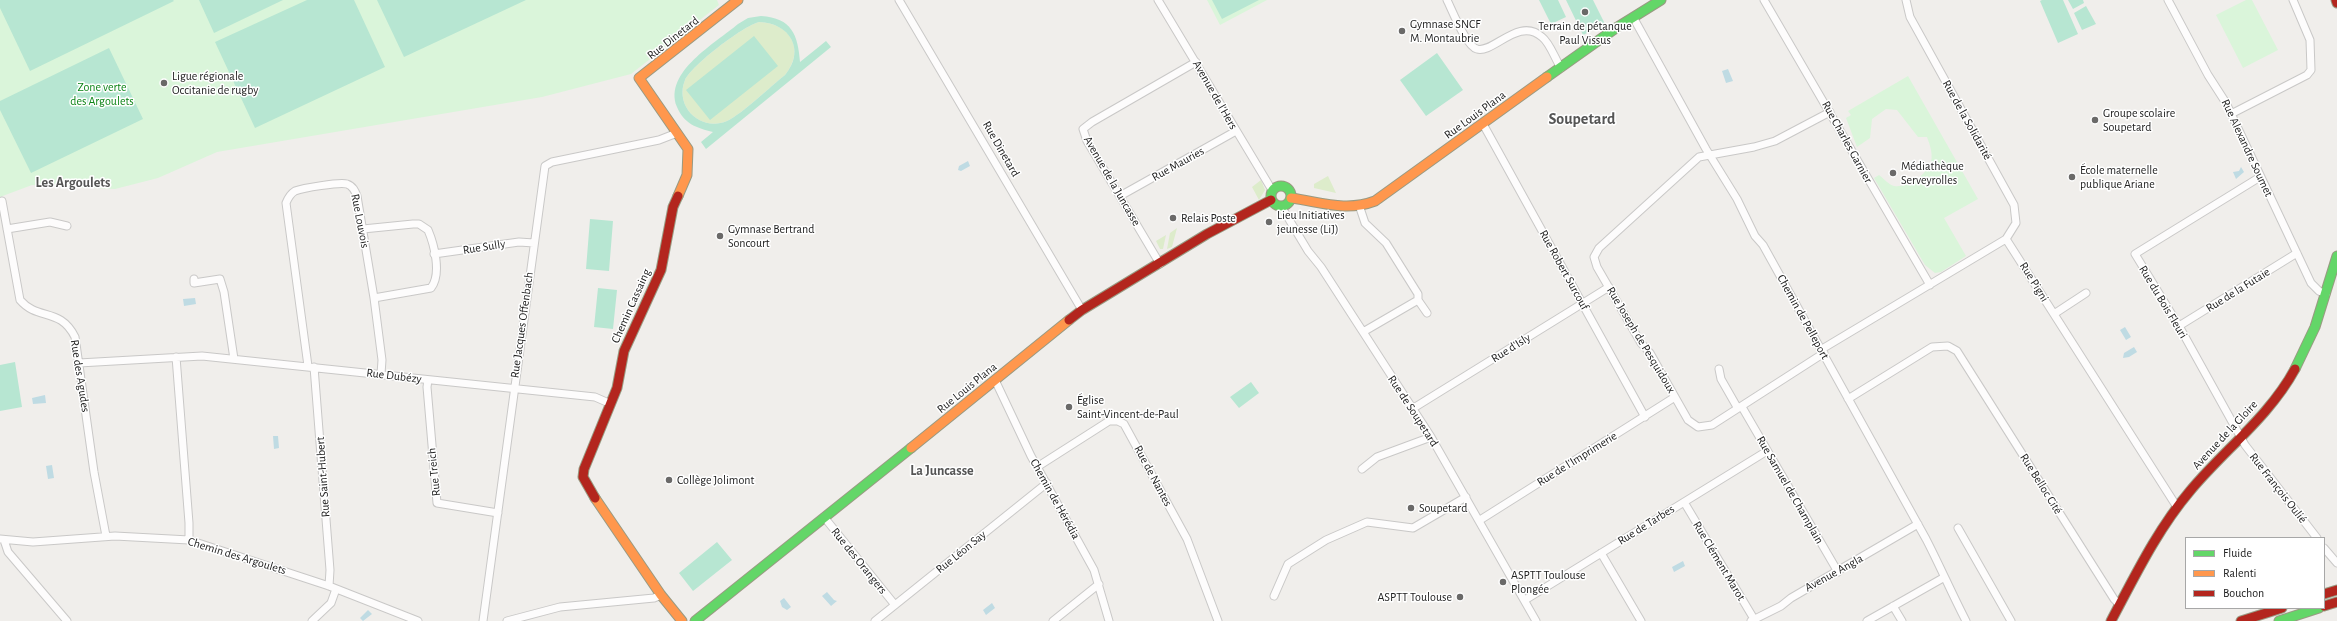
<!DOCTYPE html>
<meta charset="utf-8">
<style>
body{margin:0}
#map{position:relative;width:2337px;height:621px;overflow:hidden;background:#f0eeeb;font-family:"Alegreya Sans",sans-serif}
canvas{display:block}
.legend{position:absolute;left:2185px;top:537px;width:140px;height:72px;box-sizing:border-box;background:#fff;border:1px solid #a7a7a7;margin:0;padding:5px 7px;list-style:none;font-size:12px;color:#222}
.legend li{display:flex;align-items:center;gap:8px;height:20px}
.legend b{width:20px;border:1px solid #a7a7a7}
</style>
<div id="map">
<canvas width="2337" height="621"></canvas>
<ul class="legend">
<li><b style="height:5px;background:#63d668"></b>Fluide</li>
<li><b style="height:5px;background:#ff974d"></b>Ralenti</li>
<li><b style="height:5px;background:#b3261e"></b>Bouchon</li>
</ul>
</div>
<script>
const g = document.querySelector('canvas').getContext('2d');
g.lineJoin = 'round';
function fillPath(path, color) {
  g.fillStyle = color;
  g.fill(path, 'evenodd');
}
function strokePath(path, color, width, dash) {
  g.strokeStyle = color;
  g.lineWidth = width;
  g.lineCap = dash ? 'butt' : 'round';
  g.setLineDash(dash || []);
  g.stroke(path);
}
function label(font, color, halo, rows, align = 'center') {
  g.font = font + ' "Alegreya Sans",sans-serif';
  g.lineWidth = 3;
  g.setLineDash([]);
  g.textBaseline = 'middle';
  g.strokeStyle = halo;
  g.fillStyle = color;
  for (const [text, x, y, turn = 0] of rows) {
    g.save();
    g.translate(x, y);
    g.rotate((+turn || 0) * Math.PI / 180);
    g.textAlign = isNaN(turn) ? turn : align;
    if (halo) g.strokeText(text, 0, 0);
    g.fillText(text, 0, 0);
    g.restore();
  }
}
const grass = new Path2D(`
 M759,22C790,23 806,49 785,75C771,86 742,114 727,121C701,132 674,107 685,80C692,65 743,26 759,22Z
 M1328,176L1336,193L1314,188V184Z
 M1261,180L1265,190L1259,200L1252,187Z
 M1177,228L1172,247L1167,249L1170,233Z
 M1166,235L1163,249H1160L1156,241Z`);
const park = new Path2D(`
 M0,0H717L719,5L631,74L542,97L217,152L158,178L115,189L32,185L0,197Z
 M1207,0H1267L1220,25Z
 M2246,0H2252L2278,50L2243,68L2216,15Z
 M1908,76L1978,199L1944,218L1966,256L1941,272L1935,273L1925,265L1874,178L1879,175C1883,178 1889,185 1894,186C1907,188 1924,176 1930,165C1934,156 1930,145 1927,137H1918L1897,110L1886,109L1872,119L1870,138L1857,147L1846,118L1851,115L1848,111Z`);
const pitch = new Path2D(`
 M0,0H173L174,1L30,71L0,8Z
 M199,0H283L214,33Z
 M307,0H354L385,67L255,128L215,42Z
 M377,0H526L404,57Z
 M1212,0H1259L1222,19Z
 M1539,0H1558L1566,17L1551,24Z
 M1566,0H1593L1605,24L1583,35Z
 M2042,0H2063L2078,34L2058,43L2040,1Z
 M2068,0H2083L2084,3L2073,9Z
 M2086,6L2096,24L2082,30L2074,13Z
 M761,16C792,18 798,35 800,62L826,41L831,47L706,149L701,142L713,132C697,128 684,124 677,107C663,72 716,43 738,24L748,18ZM759,22C790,23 806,50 785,75C771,86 742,114 727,121C701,132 674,107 685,80C692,65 743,26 759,22Z
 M754,36L778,66L710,120L686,90Z
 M109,48L143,119L31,173L0,110V101Z
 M1437,53L1463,90L1426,116L1400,80Z
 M590,219L613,221L609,271L586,269Z
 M598,288L617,290L613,329L594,327Z
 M15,362L22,407L0,411V365Z
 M1251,382L1259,393L1239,408L1230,397Z
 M717,542L732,560L693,591L679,573Z`);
const water = new Path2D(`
 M1728,69L1733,81L1726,83L1722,71Z
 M968,161L970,166L961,171L958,170L959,166Z
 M2241,167L2244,172L2236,179L2233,172L2239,171Z
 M195,298L196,304L184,306L183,299Z
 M2125,327L2131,337L2126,340L2120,330Z
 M2134,347L2137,352L2129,357L2123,358L2124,353Z
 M45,395L46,403L33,404L32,398Z
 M273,436H278L279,448L274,449Z
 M52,465L54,478L48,479L46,466Z
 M1683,561L1685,566L1674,572L1672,567Z
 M827,592L834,600L837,601L831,606L822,596Z
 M784,598L791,607L787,610L782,607L780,601Z
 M992,603L995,608L986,615L983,610Z
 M368,610L372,614L363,621L360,618Z`);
const street = new Path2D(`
 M899,0L1082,310
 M1158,0L1272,190
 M1447,0C1452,10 1466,46 1477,49C1493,54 1519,16 1542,37C1550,43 1555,59 1561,68
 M1764,0L1930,285
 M2168,0L2208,75L2226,103L2311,283L2319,291L2326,294
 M1633,17L1706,149L1737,199L1755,236L1763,245L1926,539C1940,566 1952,594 1966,621
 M2231,114L2307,75L2311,70L2310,40L2293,0
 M1483,124L1645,417
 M2260,177L2135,254L2179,326L2245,445L2317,538
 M1120,196L1236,131
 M2,201L20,300C38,321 60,307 75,337L94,472L106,536
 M1281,206L1308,251L1321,267L1431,437L1536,621
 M1360,208L1365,223L1386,243L1418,294V300L1427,313
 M7,229L50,222L67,226
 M363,229L413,224H419L428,230C434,244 442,274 431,288L374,298
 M2006,239L2177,507
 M434,254L519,242L534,243
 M1160,264L1087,141L1083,129L1092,122L1196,62
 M194,279V283L220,279L224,292L234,359
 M2054,314L2086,293
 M2179,326L2297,253
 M1363,332L1418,300
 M1822,349L2006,239L2016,223L2014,205L1910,17L1906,0
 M1824,353L1712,425L1698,427L1688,420L1650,353L1641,343L1597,267L1594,257L1599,248L1699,157L1754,147L1775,141L1830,112
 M176,357L189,523V540
 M79,363L202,356L595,397L611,404
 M308,366L286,203C288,198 290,194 295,191C303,188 339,182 347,184C353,186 355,191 357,196L374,298L382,360L381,374
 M314,367L330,570L329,586
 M1719,369L1721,379L1737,407H1742L1838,572
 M428,380L427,387L437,503L498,513
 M995,380L1031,456L1094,570L1109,621
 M1848,399L1932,347L1948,346L1957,351L2114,599L2120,605
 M1412,409L1609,287
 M1037,467L1109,421H1118L1124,424L1187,539L1218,621
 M1362,469L1377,457L1431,437
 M1684,502L1754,619
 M824,517L895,605
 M1480,520L1675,397
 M1958,528L2011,621
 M0,539L33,542L115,536L189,540L329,586L418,621
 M4,540L8,552L67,621
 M2324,548L2337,563
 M1601,553L1641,621
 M1274,596L1288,564L1326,540L1367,522L1413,528L1466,497
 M1525,600L1767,451
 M1893,606L1902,621
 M312,621L331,603L336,589
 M483,621L545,166L552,162L659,140L677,133
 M507,621L560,607L654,598L661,595
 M875,621L1047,483
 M1053,621L1099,584
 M1751,621L1781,606L1791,598L1918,524
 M1867,621L1943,578`);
const fast = new Path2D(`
 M1547,77L1616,28L1661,0
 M1271 196a10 10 0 1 1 20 0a10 10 0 1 1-20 0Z
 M2295,369L2315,327L2337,256
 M695,621L911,448
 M2279,621L2319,608`);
const slow = new Path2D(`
 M678,196L687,175L688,149L639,78L738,0
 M1291,198C1321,202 1346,212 1375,201L1547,77
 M911,448L1069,320
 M595,498L661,595L682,621`);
const jam = new Path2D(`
 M2336,0L2337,3
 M1069,320L1082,310L1207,234L1271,200
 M595,498L583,477L584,469L617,388L624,351L661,270L673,207L678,196
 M2324,594L2337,590
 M2324,606L2337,602
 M2111,621C2135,576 2157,530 2190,491C2224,450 2269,417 2295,369
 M2241,621L2282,608`);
const markers = [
 [1585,12,4,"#6a6968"],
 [1402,31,4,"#6a6968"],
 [164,83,4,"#6a6968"],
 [2095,120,4,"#6a6968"],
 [1893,173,4,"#6a6968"],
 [2072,177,4,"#6a6968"],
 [1173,218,4,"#6a6968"],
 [1269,222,4,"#6a6968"],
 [720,236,4,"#6a6968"],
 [1069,407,4,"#6a6968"],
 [669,480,4,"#6a6968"],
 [1411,508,4,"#6a6968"],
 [1503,582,4,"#6a6968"],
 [1460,597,4,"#6a6968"]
];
const poiNames = [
 ["Gymnase SNCF",1410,24],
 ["M. Montaubrie",1410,38],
 ["Terrain de pétanque",1585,26,"center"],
 ["Paul Vissus",1585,40,"center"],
 ["Ligue régionale",172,76],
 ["Occitanie de rugby",172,90],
 ["Groupe scolaire",2103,113],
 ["Soupetard",2103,127],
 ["Médiathèque",1901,166],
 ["Serveyrolles",1901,180],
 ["École maternelle",2080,170],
 ["publique Ariane",2080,184],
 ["Lieu Initiatives",1277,215],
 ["jeunesse (LiJ)",1277,229],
 ["Relais Poste",1181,218],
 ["Gymnase Bertrand",728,229],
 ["Soncourt",728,243],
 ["Église",1077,400],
 ["Saint-Vincent-de-Paul",1077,414],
 ["Collège Jolimont",677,480],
 ["Soupetard",1419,508],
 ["ASPTT Toulouse",1511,575],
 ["Plongée",1511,589],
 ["ASPTT Toulouse",1452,597,"right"]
];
const streetNames = [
 ["Rue Dinetard",673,38,-38],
 ["Avenue de l'Hers",1215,95,60],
 ["Rue Louis Plana",1475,115,-36],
 ["Rue de la Solidarité",1967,120,61],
 ["Rue Charles Garnier",1847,142,61],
 ["Rue Alexandre Soumet",2247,148,65],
 ["Rue Dinetard",1001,149,60],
 ["Rue Mauries",1178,164,-29],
 ["Avenue de la Juncasse",1112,181,60],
 ["Rue Louvois",360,221,79],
 ["Rue Sully",484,247,-9],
 ["Rue Robert Surcouf",1564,270,61],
 ["Rue Pigni",2034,282,58],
 ["Rue de la Futaie",2238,290,-32],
 ["Rue du Bois Fleuri",2163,302,59],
 ["Chemin Cassaing",631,306,-66],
 ["Chemin de Pelleport",1803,317,61],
 ["Rue Jacques Offenbach",522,325,-82],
 ["Rue Joseph de Pesquidoux",1641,340,59],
 ["Rue d'Isly",1511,348,-32],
 ["Rue des Agudes",80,376,81],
 ["Rue Dubézy",394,376,7],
 ["Rue Louis Plana",967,388,-39],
 ["Rue de Soupetard",1413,411,57],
 ["Avenue de la Gloire",2225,435,-47],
 ["Rue de l'Imprimerie",1577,459,-32],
 ["Rue Treich",434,472,-96],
 ["Rue de Nantes",1153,476,62],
 ["Rue Saint-Hubert",323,477,-94],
 ["Rue Belloc Cité",2041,484,58],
 ["Rue François Oulié",2278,488,52],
 ["Rue Samuel de Champlain",1790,490,60],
 ["Chemin de Hérédia",1055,499,61],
 ["Rue de Tarbes",1646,525,-32],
 ["Rue Léon Say",961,552,-39],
 ["Chemin des Argoulets",237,556,17],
 ["Rue des Orangers",859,561,51],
 ["Rue Clément Marot",1719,561,59],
 ["Avenue Angla",1834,573,-29]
];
const parkNames = [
 ["Zone verte",102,87],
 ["des Argoulets",102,101]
];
const quarterNames = [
 ["Les Argoulets",73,183],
 ["La Juncasse",942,471]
];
const districtNames = [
 ["Soupetard",1582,119]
];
fillPath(grass, '#ddeccb');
fillPath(park, '#daf5da');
fillPath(pitch, '#b7e6d2');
fillPath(water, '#bfdbe3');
strokePath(street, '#c9c8c7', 9);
strokePath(fast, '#999a82', 11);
strokePath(slow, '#999a82', 11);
strokePath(jam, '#999a82', 11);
strokePath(street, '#fdfcfc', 7);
strokePath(fast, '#63d668', 9);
strokePath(slow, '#ff974d', 9);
strokePath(jam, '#b3261e', 9);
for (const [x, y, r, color] of markers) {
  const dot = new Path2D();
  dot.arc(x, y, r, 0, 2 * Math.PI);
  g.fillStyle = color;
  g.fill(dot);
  strokePath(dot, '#fff', 1.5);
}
label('12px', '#222', '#fff', poiNames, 'left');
label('12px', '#222', '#fff', streetNames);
label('12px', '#0c8416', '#fff', parkNames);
label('bold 14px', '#555', '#fff', quarterNames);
label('bold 16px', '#555', '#fff', districtNames);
</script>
